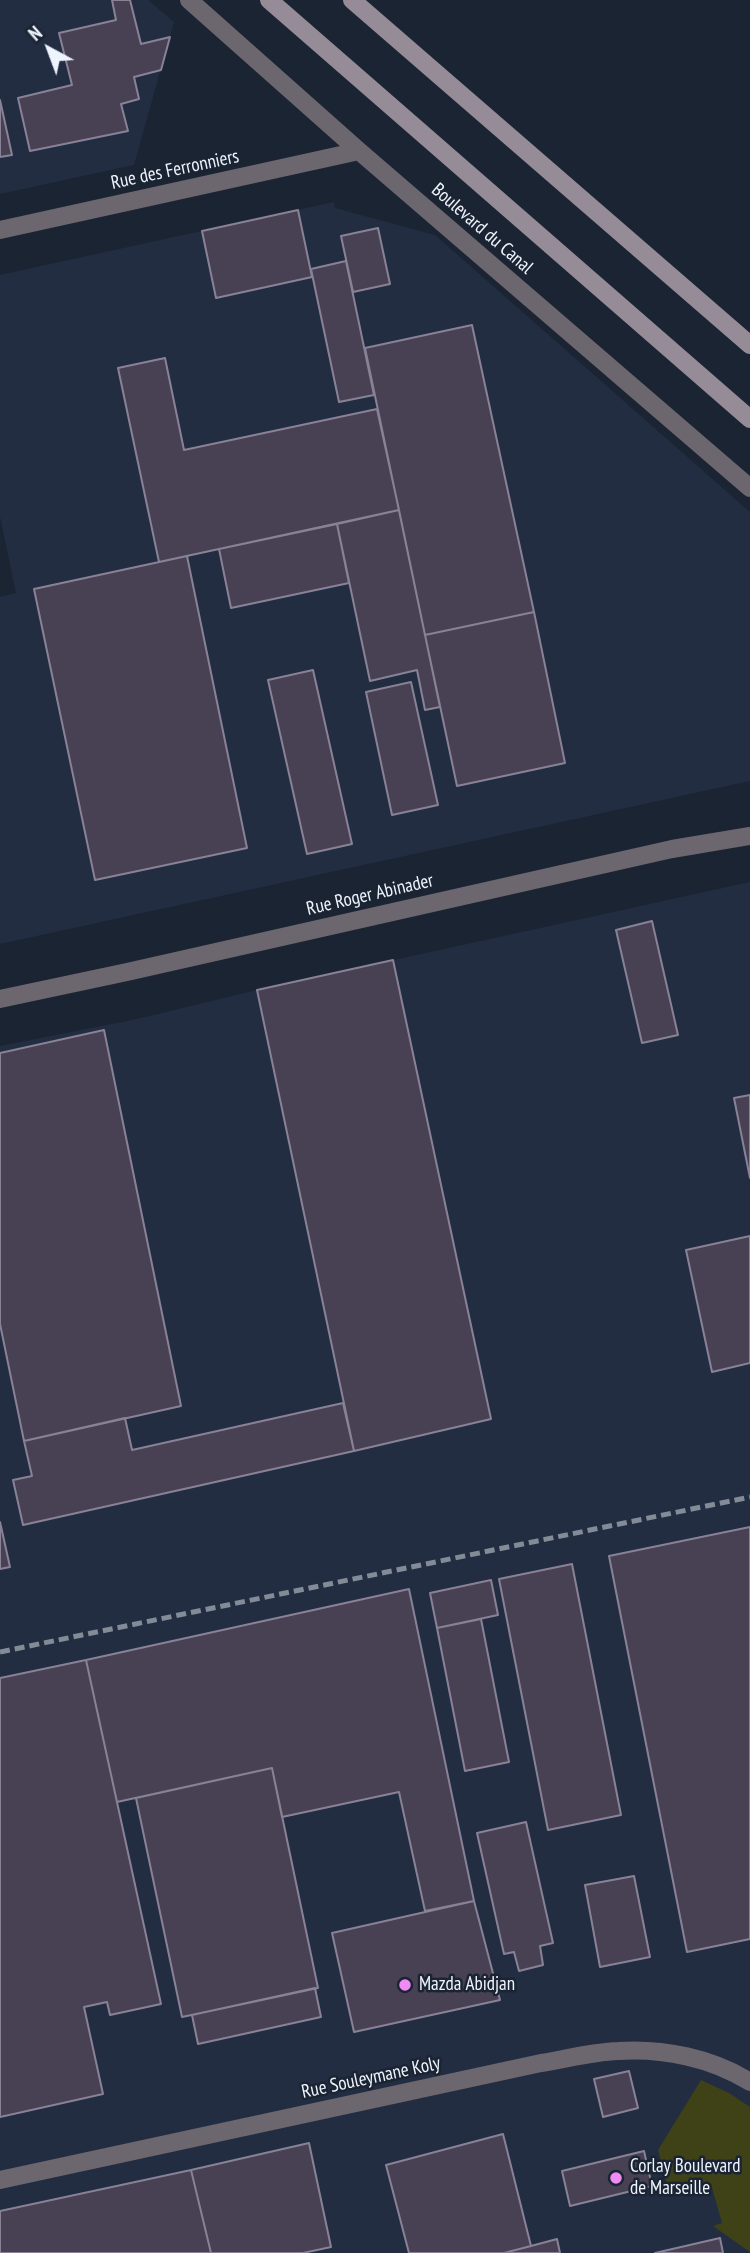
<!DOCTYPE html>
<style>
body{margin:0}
#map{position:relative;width:750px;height:2253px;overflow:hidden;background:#1b2433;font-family:"PT Sans Narrow",sans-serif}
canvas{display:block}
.north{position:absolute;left:14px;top:14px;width:70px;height:70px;-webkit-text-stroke:5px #1b2433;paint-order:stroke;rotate:319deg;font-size:19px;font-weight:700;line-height:28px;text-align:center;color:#eef4fe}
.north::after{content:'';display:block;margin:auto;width:24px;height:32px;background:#eef4fe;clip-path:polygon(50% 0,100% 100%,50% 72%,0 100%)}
</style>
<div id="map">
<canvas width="750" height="2253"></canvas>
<div class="north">N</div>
</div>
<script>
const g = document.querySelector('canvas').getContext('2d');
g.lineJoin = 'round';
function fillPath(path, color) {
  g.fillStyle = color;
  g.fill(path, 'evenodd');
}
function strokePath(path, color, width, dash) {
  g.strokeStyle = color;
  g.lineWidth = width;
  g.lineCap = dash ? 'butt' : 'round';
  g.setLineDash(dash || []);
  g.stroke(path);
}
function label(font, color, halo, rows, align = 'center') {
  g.font = font + ' "PT Sans Narrow",sans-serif';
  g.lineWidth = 5;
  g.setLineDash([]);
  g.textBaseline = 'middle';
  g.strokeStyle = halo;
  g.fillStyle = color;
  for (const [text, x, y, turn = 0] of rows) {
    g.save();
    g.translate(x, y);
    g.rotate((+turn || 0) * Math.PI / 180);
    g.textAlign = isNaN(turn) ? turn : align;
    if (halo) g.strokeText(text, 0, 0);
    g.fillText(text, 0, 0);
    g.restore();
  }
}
const built = new Path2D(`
 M0,0H148L174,22L134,165L0,194Z
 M334,202L335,208L435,235L750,512V781L0,944V597L16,593L0,517V275Z
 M750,882V2253H0V1046L137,1019L257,990Z`);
const green = new Path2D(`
 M701,2080L729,2093L750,2107V2252L713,2226L722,2223L711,2184L670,2196L658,2150Z`);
const building = new Path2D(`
 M112,0H130L141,44L170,37L161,70L134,77L139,99L121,104L128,131L30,151L18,98L72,85L59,33L116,20Z
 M0,100L12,155L0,157Z
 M298,210L312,277L216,298L202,231Z
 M378,228L390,284L353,292L341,236Z
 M346,261L374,395L339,402L311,269Z
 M472,325L534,612L425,635L365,348Z
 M165,358L184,450L377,409L399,510L159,562L118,368Z
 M399,510L440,707L425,710L417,670L370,681L337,524Z
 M337,524L349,583L231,608L219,549Z
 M187,556L247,848L95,880L34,589Z
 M534,612L565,763L457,786L425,635Z
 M313,670L352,844L307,854L268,680Z
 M411,682L438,805L392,815L366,692Z
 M652,921L678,1035L642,1043L616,930Z
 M393,960L491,1419L354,1451L257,990Z
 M104,1030L181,1406L24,1441L0,1324V1053Z
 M750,1095V1178L734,1098Z
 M750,1236V1363L712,1372L686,1250Z
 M343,1403L354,1451L23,1525L13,1480L32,1476L24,1441L125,1418L132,1450Z
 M0,1522L10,1567L0,1569Z
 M750,1527V1939L687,1952L609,1556Z
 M572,1564L621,1815L548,1830L499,1579Z
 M491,1580L498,1615L437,1628L430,1593Z
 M409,1589L474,1901L425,1911L399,1792L282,1817L272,1768L117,1802L86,1660Z
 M481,1619L509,1762L465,1771L437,1628Z
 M86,1660L161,2004L110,2015L107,2002L84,2007L103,2094L0,2117V1678Z
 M272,1768L318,1988L182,2017L136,1798Z
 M526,1822L553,1943L540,1946L543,1965L519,1971L514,1952L504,1954L477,1833Z
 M634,1876L650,1957L600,1967L585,1885Z
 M474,1901L500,2000L354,2032L332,1933Z
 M315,1988L321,2017L198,2044L192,2015Z
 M629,2071L638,2108L603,2117L594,2079Z
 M503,2134L531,2246L504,2253H409L386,2165Z
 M309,2143L331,2247L303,2253H211L191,2170Z
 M644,2151L652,2186L570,2206L562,2171Z
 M191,2170L211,2253H0V2211Z
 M720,2238L723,2253H655Z
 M557,2239L560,2253H504L531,2246Z`);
const minor = new Path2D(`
 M189,0L359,151L750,488
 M0,230L359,151
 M0,999L127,972L672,849L750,836
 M0,2180L541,2063C566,2059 592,2052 618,2051C663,2048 712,2058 750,2082`);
const secondary = new Path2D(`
 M269,0L750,419
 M352,0L750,345`);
const rail = new Path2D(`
 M0,1652L750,1497`);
const markers = [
 [405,1985,7,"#f08bf6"],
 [616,2178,7,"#f08bf6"]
];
const streetNames = [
 ["Rue des Ferronniers",175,170,-12],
 ["Boulevard du Canal",482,229,41],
 ["Rue Roger Abinader",370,895,-13],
 ["Rue Souleymane Koly",371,2078,-12]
];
const poiNames = [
 ["Mazda Abidjan",419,1985],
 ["Corlay Boulevard",630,2167],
 ["de Marseille",630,2189]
];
fillPath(built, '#222d42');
fillPath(green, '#3f4117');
fillPath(building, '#474153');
strokePath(building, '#898297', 2);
strokePath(minor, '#6c666e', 18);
strokePath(secondary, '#958c98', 18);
strokePath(rail, '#838b97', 5, [10, 5]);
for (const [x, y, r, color] of markers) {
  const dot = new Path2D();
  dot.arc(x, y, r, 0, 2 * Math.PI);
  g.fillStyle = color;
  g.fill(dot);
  strokePath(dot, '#1b2433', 2.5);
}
label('19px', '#eef4fe', '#1b2433', streetNames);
label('19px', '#eef4fe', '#1b2433', poiNames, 'left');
</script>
